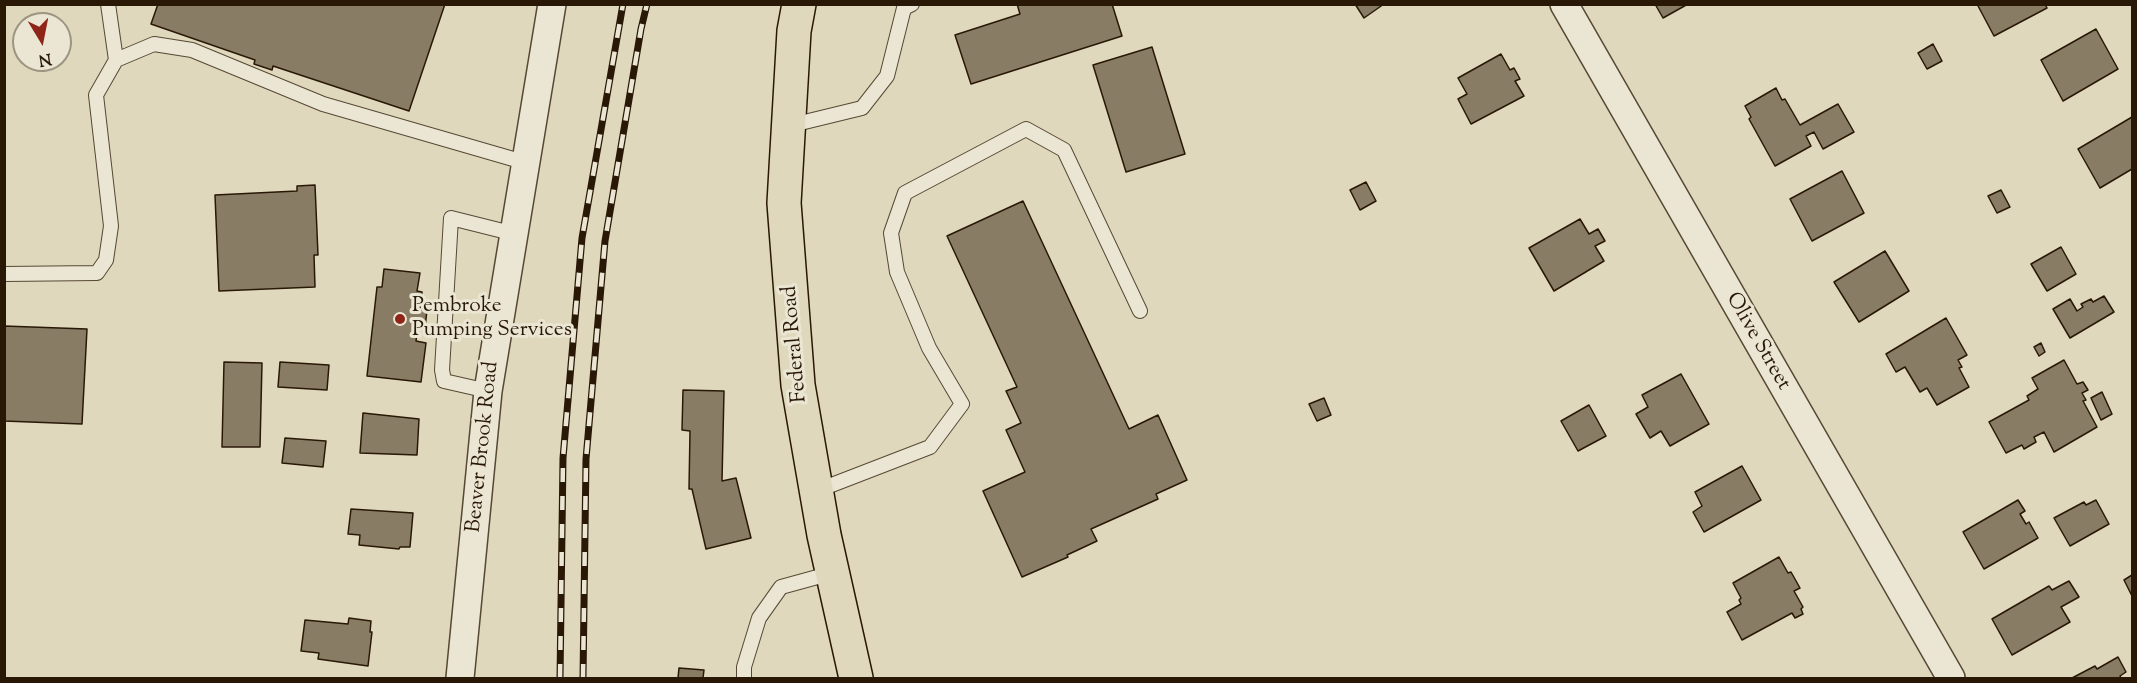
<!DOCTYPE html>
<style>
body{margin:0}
#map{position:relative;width:2137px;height:683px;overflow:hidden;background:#dfd8bc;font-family:"Sorts Mill Goudy",serif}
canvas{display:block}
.frame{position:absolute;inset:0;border:6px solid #2a1807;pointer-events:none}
.north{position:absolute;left:12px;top:12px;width:60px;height:60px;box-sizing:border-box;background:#eae6d3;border:2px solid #9d9481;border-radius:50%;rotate:170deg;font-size:16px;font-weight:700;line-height:24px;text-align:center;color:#2a1807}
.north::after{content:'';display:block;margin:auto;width:21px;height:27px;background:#8f2418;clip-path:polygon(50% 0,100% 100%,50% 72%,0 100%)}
</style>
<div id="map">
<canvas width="2137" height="683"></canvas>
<div class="frame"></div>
<div class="north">N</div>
</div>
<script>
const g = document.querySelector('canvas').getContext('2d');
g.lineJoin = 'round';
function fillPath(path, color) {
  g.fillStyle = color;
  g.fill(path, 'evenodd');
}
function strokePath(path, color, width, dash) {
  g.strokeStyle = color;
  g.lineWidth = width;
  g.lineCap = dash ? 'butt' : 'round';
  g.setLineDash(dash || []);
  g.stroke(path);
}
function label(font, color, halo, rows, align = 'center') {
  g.font = font + ' "Sorts Mill Goudy",serif';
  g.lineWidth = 6;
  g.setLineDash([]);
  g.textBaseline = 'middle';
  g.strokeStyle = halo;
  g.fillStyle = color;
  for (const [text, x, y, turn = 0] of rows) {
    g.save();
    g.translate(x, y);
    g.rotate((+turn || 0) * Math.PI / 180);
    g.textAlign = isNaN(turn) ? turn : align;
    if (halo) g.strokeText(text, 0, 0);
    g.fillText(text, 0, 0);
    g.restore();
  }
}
const building = new Path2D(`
 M158,4H445L409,111L273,66L272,70L254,64L255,60L151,24Z
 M1017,4H1112L1122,36L971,84L955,35L1020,14Z
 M1355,4H1384L1364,18Z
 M1655,4H1688L1663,18Z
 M1977,4H2045L2047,8L1994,36Z
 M2096,29L2118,69L2063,101L2041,60Z
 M1933,44L1942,61L1927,69L1918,53Z
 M1152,47L1185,154L1126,172L1093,65Z
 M1501,54L1510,70L1514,68L1520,79L1515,81L1524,96L1471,124L1458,99L1467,94L1458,78Z
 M1776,88L1782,100L1785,99L1800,125L1838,104L1854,132L1823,149L1814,132L1806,136L1811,146L1775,166L1749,119L1751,117L1745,106Z
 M2132,117V169L2100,188L2078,149Z
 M1842,171L1864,213L1812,241L1790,199Z
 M1366,182L1376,201L1360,210L1350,190Z
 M315,185L318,255H314L315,287L219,291L215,195L297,191V186Z
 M2001,190L2010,207L1997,213L1988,196Z
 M1023,201L1129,429L1158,415L1187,480L1156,494L1158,499L1091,529L1097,541L1067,555L1068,557L1022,577L983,491L1025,472L1006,430L1021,423L1006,391L1017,387L947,236Z
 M1580,219L1589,234L1598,229L1605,241L1595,246L1604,261L1554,291L1529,248Z
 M2061,247L2076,274L2047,291L2031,264Z
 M1885,251L1909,291L1859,322L1834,282Z
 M384,269L420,273L417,291L422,292L420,310H427L425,328L418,327L416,341L426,343L421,382L367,376L377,287H382Z
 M2104,296L2114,312L2070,338L2053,309L2070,299L2077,311L2083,307L2081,304L2091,299L2093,302Z
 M1946,318L1967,355L1958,360L1962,367L1959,368L1969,387L1937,405L1927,388L1920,392L1905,367L1896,372L1886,354Z
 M4,326L87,329L82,424L4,421Z
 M2041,343L2045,352L2039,356L2034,347Z
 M2064,360L2077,384L2083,382L2088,390L2082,393L2086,400L2083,401L2097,427L2054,452L2044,432L2034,437L2036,442L2024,449L2022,445L2006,453L1989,422L2029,400L2027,396L2038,389L2032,378Z
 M224,362L262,363L260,447H222Z
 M280,362L329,365L327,390L278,387Z
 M1681,374L1709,424L1670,446L1661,431L1650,438L1636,414L1648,407L1642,395Z
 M683,390L724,391L722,481L736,478L751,538L706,549L692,489H689L690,431L682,430Z
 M2102,392L2112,414L2101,420L2091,398Z
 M1324,398L1331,415L1317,421L1309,404Z
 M1589,405L1606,436L1578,451L1561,421Z
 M363,413L419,419L417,455L360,453Z
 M285,438L326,441L323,467L282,463Z
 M1742,466L1761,500L1704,532L1693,512L1702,506L1695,492Z
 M2018,500L2025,511L2020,514L2026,524L2029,522L2038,538L1984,569L1963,532Z
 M2096,500L2109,524L2070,546L2054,518L2084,502L2086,505Z
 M351,509L413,513L410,547H400L399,549L359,545L360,535L348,534Z
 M1779,557L1788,573L1791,572L1800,588L1794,591L1803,607L1801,609L1803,614L1795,618L1792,613L1742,640L1727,612L1741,604L1739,600L1741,598L1733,583Z
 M2132,575V596L2124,580Z
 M2069,581L2079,597L2061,607L2070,622L2012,655L1992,619L2049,586L2052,590Z
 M349,618L371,621L370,632H372L368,666L318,659L319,653L301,651L305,620L348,624Z
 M2118,657L2126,672L2120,676L2121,678H2072L2095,666L2097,669Z
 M679,668L704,670L703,678H678Z`);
const lane = new Path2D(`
 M108,4L116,60
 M788,126L862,108L887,76L904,8L912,4
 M4,274L97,273L106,260L111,226L96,95L116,60L154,44L192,50L323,104L527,163
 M488,391L444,381L442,370L451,218L515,234
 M816,491L930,447L962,404L929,348L897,272L891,233L905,193L1026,129L1064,150L1140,311
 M744,678V667L759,618L781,587L832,573`);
const street = new Path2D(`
 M1564,4L1951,678
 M460,678L488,391L552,4`);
const primary = new Path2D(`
 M799,4L794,31L784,203L798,385L824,535L856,678`);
const rail = new Path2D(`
 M560,678L563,458L582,238L623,4
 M583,678L586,459L605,241L641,29L647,4`);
const markers = [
 [400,319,6,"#8f2418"]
];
const poiNames = [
 ["Pembroke",412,307],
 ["Pumping Services",412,331]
];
const streetNames = [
 ["Olive Street",1757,342,60],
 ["Federal Road",796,344,-95],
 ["Beaver Brook Road",484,447,-84]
];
fillPath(building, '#887c65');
strokePath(building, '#2a1807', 1.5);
strokePath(lane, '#574834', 16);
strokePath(street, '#574834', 30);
strokePath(primary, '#2a1807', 36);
strokePath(lane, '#eae6d3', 14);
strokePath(street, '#eae6d3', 27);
strokePath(primary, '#dfd8bc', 33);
strokePath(rail, '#2a1807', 7);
strokePath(rail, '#eae6d3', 4.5, [14]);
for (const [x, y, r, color] of markers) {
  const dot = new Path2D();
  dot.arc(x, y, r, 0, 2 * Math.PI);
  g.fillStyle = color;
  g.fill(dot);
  strokePath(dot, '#eae6d3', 2);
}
label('21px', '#2a1807', '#eae6d3', poiNames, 'left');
label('21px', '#2a1807', '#eae6d3', streetNames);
</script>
